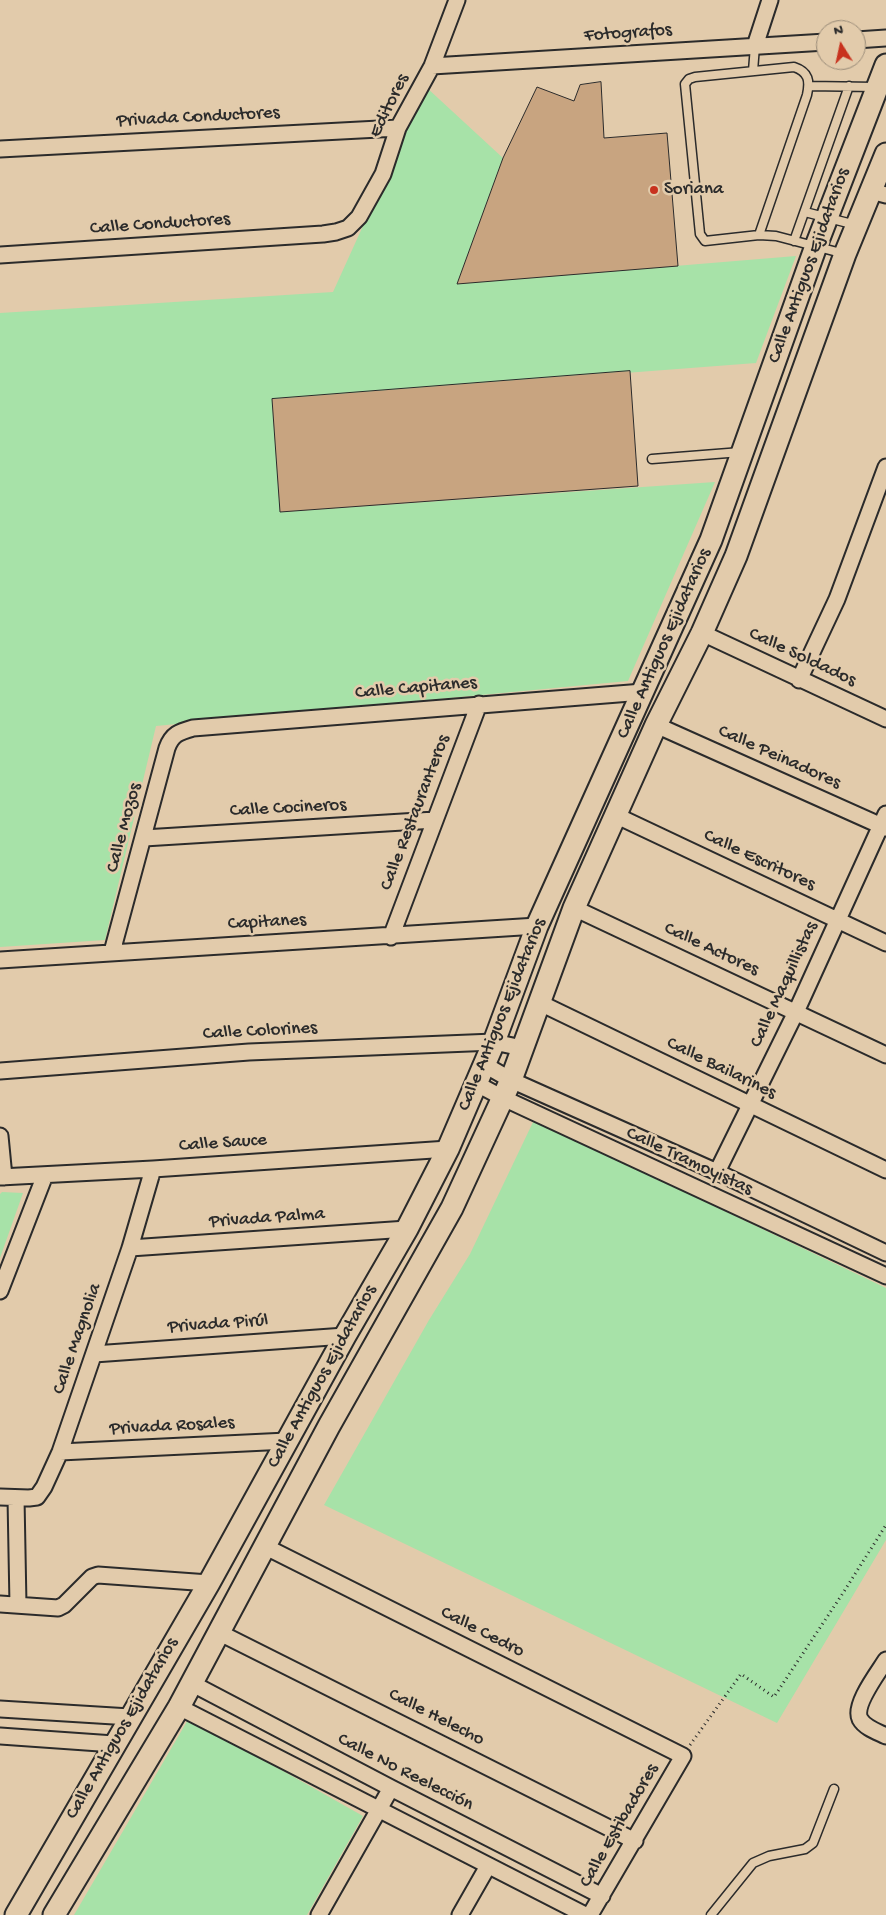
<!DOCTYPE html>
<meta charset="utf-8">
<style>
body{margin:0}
#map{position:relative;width:886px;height:1915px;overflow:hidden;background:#e2cbab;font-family:"Gochi Hand",sans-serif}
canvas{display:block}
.north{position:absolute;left:816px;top:20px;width:50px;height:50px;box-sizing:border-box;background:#e2cbab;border:1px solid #998b78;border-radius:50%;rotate:350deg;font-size:14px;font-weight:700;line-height:20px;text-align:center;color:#2b2b2b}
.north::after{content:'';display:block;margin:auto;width:18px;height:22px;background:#c8321e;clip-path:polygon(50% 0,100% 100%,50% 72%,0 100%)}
</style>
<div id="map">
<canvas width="886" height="1915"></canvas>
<div class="north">N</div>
</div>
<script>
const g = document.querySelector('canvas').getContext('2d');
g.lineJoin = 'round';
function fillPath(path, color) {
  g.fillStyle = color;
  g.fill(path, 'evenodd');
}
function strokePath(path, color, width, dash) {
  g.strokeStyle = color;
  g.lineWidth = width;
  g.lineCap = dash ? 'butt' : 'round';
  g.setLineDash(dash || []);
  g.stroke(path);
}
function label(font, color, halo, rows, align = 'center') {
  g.font = font + ' "Gochi Hand",sans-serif';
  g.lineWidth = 5;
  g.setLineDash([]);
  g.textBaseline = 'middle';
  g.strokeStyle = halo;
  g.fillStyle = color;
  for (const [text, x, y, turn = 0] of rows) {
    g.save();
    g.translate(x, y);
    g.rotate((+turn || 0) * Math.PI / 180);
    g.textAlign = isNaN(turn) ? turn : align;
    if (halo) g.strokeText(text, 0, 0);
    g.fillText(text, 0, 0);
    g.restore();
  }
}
const green = new Path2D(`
 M426,87L503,158L457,284L796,256L756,363L272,400L281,512L715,482L628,681L156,726L105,940L0,947V313L333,292Z
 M534,1120L886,1288V1540L777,1723L324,1505L429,1320L470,1254Z
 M2,1192L23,1193L0,1258V1194Z
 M189,1718L363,1816L307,1915H74Z`);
const building = new Path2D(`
 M601,82L604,138L667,133L678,266L457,284L503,158L537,87L574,101L580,85Z
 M630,371L638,486L280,512L272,399Z`);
const path = new Path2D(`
 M690,1745L741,1674L774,1697L843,1593L886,1525`);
const lane = new Path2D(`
 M753,71L755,46
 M809,86L875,87
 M805,212L856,225
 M759,235L807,95C810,81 809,72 794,67L695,77L689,79L685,84L700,234L705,241L759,235L776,236L845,254
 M794,241L849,86
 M652,459L741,452
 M711,1915L753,1863L769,1856L805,1849L813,1843L834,1789`);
const street = new Path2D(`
 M856,40L886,38
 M755,46L770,0
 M432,66L826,42
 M0,149L398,128
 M871,191L886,195
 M0,255L323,234L336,232L348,228L359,217L383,174L398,128L432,66L457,0
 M702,633L886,719
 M799,680L837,599L886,467
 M656,725L886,828
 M615,815L886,943
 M144,838L435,820
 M574,908L886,1055
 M391,937L479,704
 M112,952L167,748C172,734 179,732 193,728L643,692
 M0,960L537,926
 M538,1002L886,1170
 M485,1065L511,1080L717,1172L886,1253
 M0,1071L249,1052L494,1042L522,1048
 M477,1084L503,1098L886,1276
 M0,1136L4,1177
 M717,1172L796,1012L886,814
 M0,1177L153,1169L448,1149
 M130,1248L407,1229
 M0,1291L45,1175
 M94,1354L345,1336
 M60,1452L287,1441
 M0,1497L29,1498L37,1497L44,1487L60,1452L130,1248L153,1169
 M16,1498L18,1605
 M264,1546L683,1756L590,1915
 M0,1604L58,1608L64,1605L92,1577L98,1575L209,1583
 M218,1632L635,1841
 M886,1660C878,1673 853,1705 860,1719C865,1728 878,1732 886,1736
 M191,1683L391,1788L602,1896
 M179,1707L585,1915
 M0,1709L130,1717
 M0,1736L114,1744
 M319,1915L391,1788
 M460,1915L488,1866`);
const secondary = new Path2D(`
 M16,1915L209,1583L345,1336L407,1229L448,1149L494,1042L537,926L711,540L816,246L886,65
 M54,1915L179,1707L329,1426L452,1208L511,1080L574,908L656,725L702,633L736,556L845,254L886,154`);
const markers = [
 [654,190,5,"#c8321e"]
];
const streetNames = [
 ["Fotografos",628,34,-4],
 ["Editores",390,106,-64],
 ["Privada Conductores",198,118,-3],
 ["Calle Conductores",160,225,-4],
 ["Calle Antiguos Ejidatarios",810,266,-70],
 ["Calle Antiguos Ejidatarios",665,644,-66],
 ["Calle Soldados",802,658,25],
 ["Calle Capitanes",416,689,-5],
 ["Calle Peinadores",779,758,24],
 ["Calle Cocineros",288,809,-3],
 ["Calle Restauranteros",416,813,-69],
 ["Calle Mozos",125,828,-75],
 ["Calle Escritores",759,861,25],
 ["Capitanes",267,923,-3],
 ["Calle Actores",711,950,25],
 ["Calle Maquillistas",785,985,-65],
 ["Calle Antiguos Ejidatarios",503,1015,-68],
 ["Calle Colorines",260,1032,-3],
 ["Calle Bailarines",721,1069,26],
 ["Calle Sauce",223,1144,-4],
 ["Calle Tramoyistas",689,1162,25],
 ["Privada Palma",267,1219,-4],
 ["Privada Pirúl",218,1325,-4],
 ["Calle Magnolia",78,1339,-71],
 ["Calle Antiguos Ejidatarios",323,1377,-61],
 ["Privada Rosales",172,1427,-3],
 ["Calle Cedro",482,1633,27],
 ["Calle Helecho",436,1718,27],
 ["Calle Antiguos Ejidatarios",123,1729,-60],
 ["Calle No Reelección",405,1773,27],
 ["Calle Estibadores",620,1826,-60]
];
const poiNames = [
 ["Soriana",664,190]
];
fillPath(green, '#a7e2a8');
fillPath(building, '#c8a480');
strokePath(building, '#2b2b2b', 1);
strokePath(lane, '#2b2b2b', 11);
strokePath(street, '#2b2b2b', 19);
strokePath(secondary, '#2b2b2b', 25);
strokePath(path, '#2b2b2b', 3, [1, 4]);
strokePath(lane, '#e2cbab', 8);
strokePath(street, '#e2cbab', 15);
strokePath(secondary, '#e2cbab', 21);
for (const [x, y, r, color] of markers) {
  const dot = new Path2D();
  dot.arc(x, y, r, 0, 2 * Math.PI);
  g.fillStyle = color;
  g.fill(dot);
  strokePath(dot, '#e2cbab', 2);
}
label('19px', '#2b2b2b', '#e2cbab', streetNames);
label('19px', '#2b2b2b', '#e2cbab', poiNames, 'left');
</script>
